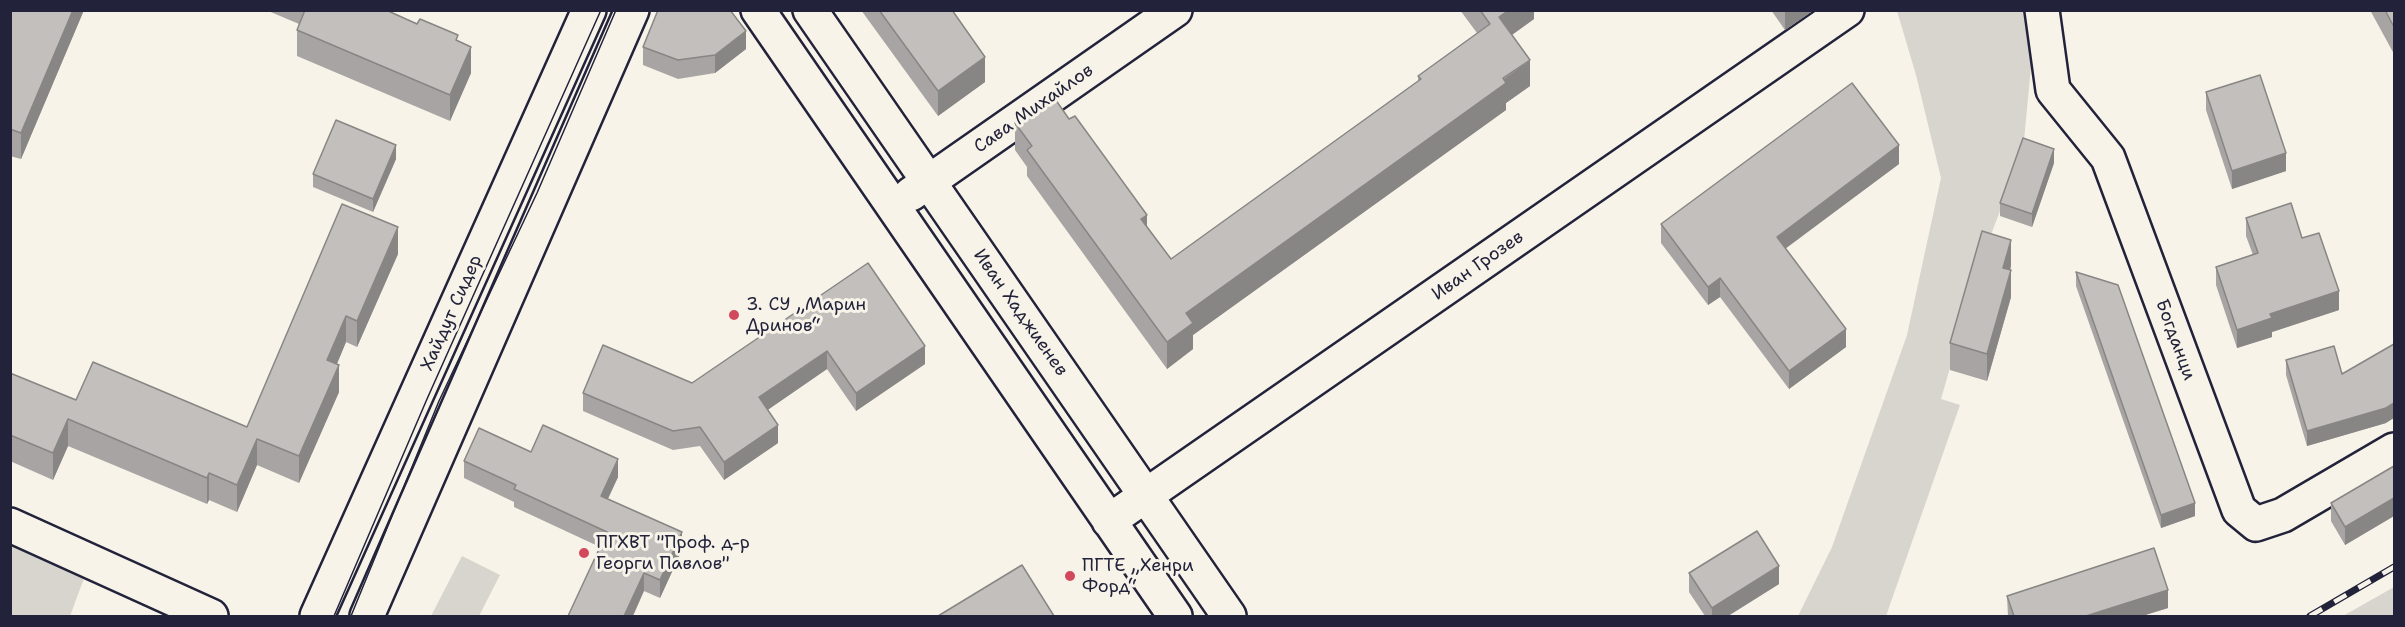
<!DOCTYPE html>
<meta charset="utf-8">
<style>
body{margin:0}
#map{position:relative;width:2405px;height:627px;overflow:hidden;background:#f7f3e8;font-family:"Shantell Sans",sans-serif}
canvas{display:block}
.frame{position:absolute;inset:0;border:12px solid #22223b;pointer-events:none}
</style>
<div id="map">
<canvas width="2405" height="627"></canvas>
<div class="frame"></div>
</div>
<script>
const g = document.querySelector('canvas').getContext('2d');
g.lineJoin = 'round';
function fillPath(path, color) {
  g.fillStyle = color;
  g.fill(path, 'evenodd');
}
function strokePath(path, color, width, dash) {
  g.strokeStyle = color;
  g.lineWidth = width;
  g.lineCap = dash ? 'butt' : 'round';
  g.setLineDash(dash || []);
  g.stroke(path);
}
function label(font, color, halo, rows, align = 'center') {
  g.font = font + ' "Shantell Sans",sans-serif';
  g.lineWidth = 6;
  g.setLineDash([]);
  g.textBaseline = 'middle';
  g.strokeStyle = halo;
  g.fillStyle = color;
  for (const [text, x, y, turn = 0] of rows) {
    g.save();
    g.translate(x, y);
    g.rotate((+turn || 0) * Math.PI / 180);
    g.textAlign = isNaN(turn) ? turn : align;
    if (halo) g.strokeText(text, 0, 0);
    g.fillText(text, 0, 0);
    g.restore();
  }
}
const green = new Path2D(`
 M1897,11H2025L2032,56L2023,151L1982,258L1941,399L1960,405L1886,616H1798L1832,547L1907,335L1941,178L1916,75Z
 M11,539L86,573L70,616H11Z
 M462,556L500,575L479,616H431Z
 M2394,587V616H2343Z`);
const minor = new Path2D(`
 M758,10L1175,616
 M810,10L1229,616
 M2042,10L2053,90L2108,158L2239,510L2256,524L2283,515L2394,450
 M911,194L1175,10
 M1109,521L1847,10
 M10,525L211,616
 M317,616L589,10
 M367,616L632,10`);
const tram = new Path2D(`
 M334,616L427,399L601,10
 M351,616L439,401L537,193L616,10`);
const rail = new Path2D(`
 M2310,616L2394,567`);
const wall = new Path2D(`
 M10,10H84L21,159L10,156Z
 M266,10H386L458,41L471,73L450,121L297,56V30L299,24Z
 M861,10H952L985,82L938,116Z
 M1460,10H1534V19L1512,35L1530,86L1506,103V110L1193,335V349L1167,369L1027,176V167L1015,150V123L1147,226L1171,259L1418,81V76L1477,33Z
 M1771,10H1814L1785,30Z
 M2370,10H2394V54Z
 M643,47L746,49L715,73L678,79L643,65Z
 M2206,92L2286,171L2232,189L2206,110Z
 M396,159L373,212L313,187V174Z
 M2054,163L2032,227L2000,216V203Z
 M1899,164L1785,248L1846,347L1789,389L1720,297L1708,305L1661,243V224Z
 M2246,218L2302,238L2339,310L2272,332V337L2237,348L2216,285V267L2253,255L2246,236Z
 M398,254L357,347L346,342L337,364L339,392L299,483L257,465L237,512L209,500L207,504L68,446L53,480L10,461V373L76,400L247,427Z
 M868,263L925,364L856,411L827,369L767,410L778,443L724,480L700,446L673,450L583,411V393L692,383Z
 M2011,266L2010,270L2011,297L1987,381L1950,370V343Z
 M2076,272L2195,516L2161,528L2076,286Z
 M2286,360L2342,374L2386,423L2307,446L2286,375Z
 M531,452L618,477L608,499L682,550L660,598L644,591L600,547L514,507V502L464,478V461Z
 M2394,466V516L2345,545L2331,521V503Z
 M1689,573L1779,584L1728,616H1705L1689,592Z
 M2007,596L2168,608L2142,616H2008Z`);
const shadedWall = new Path2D(`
 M73,10H84L21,159V133Z
 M1509,10H1534V19L1499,44V17Z
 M1785,10H1814L1785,30Z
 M746,31V49L715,73V55Z
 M471,47V73L450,121V95Z
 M985,57V82L938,116V91Z
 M1530,60V86L1506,103V110L1193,335V349L1167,369V342L1186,313Z
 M396,145V159L373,212V199Z
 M1899,145V164L1777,255V237Z
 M2054,149V163L2032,227V214Z
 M2286,153V171L2232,189V171Z
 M1147,215V242L1141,219Z
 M398,227V254L357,347V321Z
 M2011,240V266L2003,294V268Z
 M2011,270V297L1987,381V354Z
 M1720,278V297L1708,305V287Z
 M2339,291V310L2272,332V337L2237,348V330L2270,314Z
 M346,316V342L327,387V360Z
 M1846,329V347L1789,389V371Z
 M925,346V364L856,411V393Z
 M827,351V369L759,416V397Z
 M339,365V392L299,483V456Z
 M2394,403V418L2386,423L2307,446V431Z
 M68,419V446L53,480V453Z
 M778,425V443L724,480V462Z
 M257,439V465L237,512V485Z
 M618,459V477L601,513V496Z
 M209,473V500L207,504V478Z
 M2394,498V516L2345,545V527Z
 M2195,503V516L2161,528V515Z
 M682,532V550L660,598V580Z
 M1779,566V584L1728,616H1712V608Z
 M644,573V591L633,616H624Z
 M2168,590V608L2142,616H2086Z`);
const building = new Path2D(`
 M10,10H73L21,133L10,129Z
 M305,10H386L417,24L420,19L458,35L456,40L471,47L450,95L297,30Z
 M658,10H730L746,31L715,55L678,60L643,47Z
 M879,10H952L985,57L938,91Z
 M1480,10H1509L1499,17L1530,60L1503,78L1506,83L1186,313L1193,323L1167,342L1027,150L1032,146L1015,123L1053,96L1069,119L1075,116L1147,215L1141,219L1171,259L1421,79L1418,76L1490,24Z
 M2385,10H2394V27Z
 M2260,75L2286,153L2232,171L2206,92Z
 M1852,83L1899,145L1777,237L1846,329L1789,371L1720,278L1708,287L1661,224Z
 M336,120L396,145L373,199L313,174Z
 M2023,138L2054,149L2032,214L2000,203Z
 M2291,203L2302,238L2319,233L2339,291L2270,314L2272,318L2237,330L2216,267L2258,253L2246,218Z
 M342,204L398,227L357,321L346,316L327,360L339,365L299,456L257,439L237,485L209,473L207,478L68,419L53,453L10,435V373L76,400L93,362L247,427Z
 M1982,231L2011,240L2003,268L2011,270L1987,354L1950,343Z
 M868,263L925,346L856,393L827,351L759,397L778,425L724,462L700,427L673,431L583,393L603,345L692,383Z
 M2076,272L2118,285L2195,503L2161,515Z
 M2394,344V403L2386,408L2307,431L2286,360L2334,346L2342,374Z
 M543,425L618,459L601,496L682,532L660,580L644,573L624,616H568L607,532L514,489L516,485L464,461L479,428L531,452Z
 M2394,466V498L2345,527L2331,503Z
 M1757,531L1779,566L1712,608L1689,573Z
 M2154,548L2168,590L2086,616H2014L2007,596Z
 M1022,565L1054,616H938Z`);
const markers = [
 [734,315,6,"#d1495b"],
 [584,553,6,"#d1495b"],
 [1070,576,6,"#d1495b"]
];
const streetNames = [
 ["Сава Михайлов",1034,109,-35],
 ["Иван Грозев",1478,266,-35],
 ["Хайдут Сидер",452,313,-66],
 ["Иван Хаджиенев",1020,313,55],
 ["Богданци",2175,340,70]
];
const poiNames = [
 ["3. СУ „Марин",746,305],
 ["Дринов“",746,326],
 ["ПГХВТ \"Проф. д-р",596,543],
 ["Георги Павлов\"",596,564],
 ["ПГТЕ „Хенри",1082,566],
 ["Форд“",1082,587]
];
fillPath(green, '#d8d5cf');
strokePath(minor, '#22223b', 38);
strokePath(minor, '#f7f3e8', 33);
strokePath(tram, '#22223b', 1.5);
strokePath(rail, '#22223b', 7);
strokePath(rail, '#f7f3e8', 4.5, [14]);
fillPath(wall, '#a7a4a3');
fillPath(shadedWall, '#888684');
fillPath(building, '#c2bfbd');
strokePath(building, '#888684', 1.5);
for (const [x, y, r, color] of markers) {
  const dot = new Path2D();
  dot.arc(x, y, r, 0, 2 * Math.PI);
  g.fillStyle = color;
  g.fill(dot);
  strokePath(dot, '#f7f3e8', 2);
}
label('18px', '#22223b', '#f7f3e8', streetNames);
label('18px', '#22223b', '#f7f3e8', poiNames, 'left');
</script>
